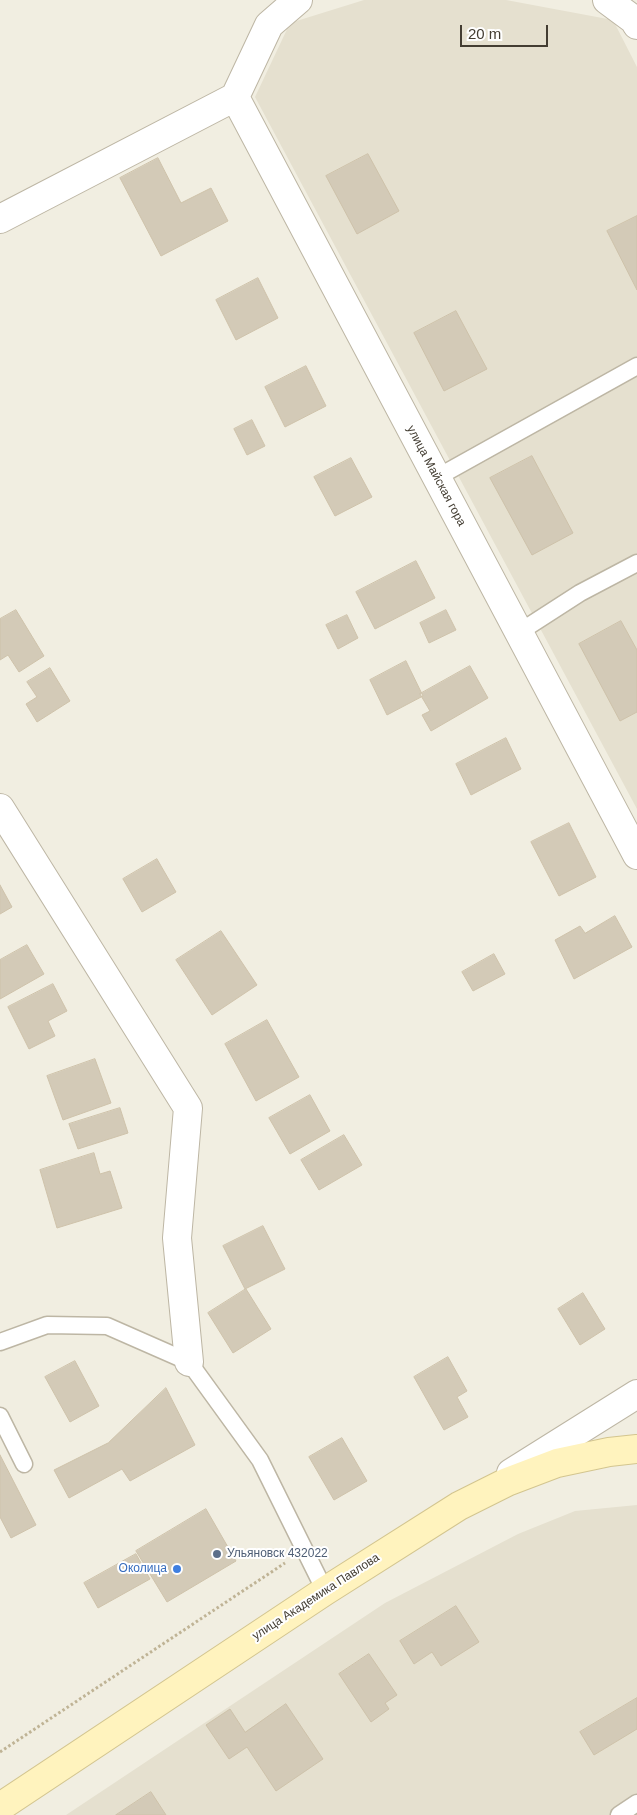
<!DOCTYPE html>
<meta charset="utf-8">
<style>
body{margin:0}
#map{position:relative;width:637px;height:1815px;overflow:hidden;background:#f1eee1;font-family:Helvetica,sans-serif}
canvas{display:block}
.scale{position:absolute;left:460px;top:25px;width:88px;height:22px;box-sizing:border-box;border:2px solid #433d32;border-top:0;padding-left:6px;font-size:15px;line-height:18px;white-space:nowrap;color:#433d32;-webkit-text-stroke:4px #fff;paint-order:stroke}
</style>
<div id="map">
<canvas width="637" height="1815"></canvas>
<div class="scale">20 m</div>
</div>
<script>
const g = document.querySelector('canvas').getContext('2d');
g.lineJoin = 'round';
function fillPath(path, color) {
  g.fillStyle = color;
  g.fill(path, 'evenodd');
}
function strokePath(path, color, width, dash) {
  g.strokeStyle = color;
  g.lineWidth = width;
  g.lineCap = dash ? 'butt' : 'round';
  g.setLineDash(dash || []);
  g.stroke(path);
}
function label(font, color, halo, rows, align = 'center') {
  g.font = font + ' Helvetica,sans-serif';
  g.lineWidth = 4;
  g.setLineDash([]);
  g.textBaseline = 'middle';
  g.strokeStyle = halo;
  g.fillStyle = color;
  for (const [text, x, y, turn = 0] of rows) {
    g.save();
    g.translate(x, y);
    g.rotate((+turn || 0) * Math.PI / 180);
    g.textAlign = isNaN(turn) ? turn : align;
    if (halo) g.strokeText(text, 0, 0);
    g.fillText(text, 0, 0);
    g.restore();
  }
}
const residential = new Path2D(`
 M364,0H506L613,20L637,67V809L255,97L290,23Z
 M637,1505V1815H66L385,1603L518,1534L575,1511Z`);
const building = new Path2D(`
 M368,154L399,211L357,234L326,176Z
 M158,158L181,203L211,188L228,221L161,256L120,178Z
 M637,216V290L607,231Z
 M258,278L278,318L236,340L216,300Z
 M456,311L487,369L444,391L414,333Z
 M306,366L326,406L285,427L265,387Z
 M252,420L265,446L247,455L234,429Z
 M532,456L573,533L532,555L490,478Z
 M351,458L372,497L335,516L314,477Z
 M416,561L435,598L375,629L356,592Z
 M16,610L44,656L19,672L8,655L0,660V619Z
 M446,610L456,630L429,643L420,623Z
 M347,615L358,638L338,649L326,625Z
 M621,621L637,650V712L620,721L579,644Z
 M406,661L423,696L387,715L370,680Z
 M470,666L488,698L431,731L422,715L430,711L420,694Z
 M50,668L70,701L37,722L26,704L37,697L27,682Z
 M506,738L521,769L471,795L456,764Z
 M569,823L596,877L559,896L531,842Z
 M157,859L176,892L142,912L123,879Z
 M0,885L12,907L0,914Z
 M615,916L632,947L574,979L555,940L580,926L585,933Z
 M221,931L257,985L212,1015L176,960Z
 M27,945L44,974L0,999V960Z
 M494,954L505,974L473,991L462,972Z
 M53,984L67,1011L48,1021L55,1036L29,1049L8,1007Z
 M267,1020L299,1077L256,1101L225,1044Z
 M95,1059L111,1103L63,1120L47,1076Z
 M310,1095L330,1131L290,1154L269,1118Z
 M120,1108L128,1133L78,1149L69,1124Z
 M344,1135L362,1165L319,1190L301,1160Z
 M94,1153L100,1174L110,1171L122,1208L57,1228L40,1170Z
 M263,1226L285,1269L245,1289L223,1246Z
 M246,1289L271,1329L233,1353L208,1313Z
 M583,1293L605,1329L580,1345L558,1309Z
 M448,1357L467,1391L457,1397L468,1417L444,1430L414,1377Z
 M75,1361L99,1406L70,1422L45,1377Z
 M166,1388L195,1445L130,1481L122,1469L69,1498L54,1470L108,1443Z
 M342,1438L367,1481L334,1500L309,1457Z
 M0,1455L36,1525L11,1538L0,1517Z
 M206,1509L236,1561L167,1602L136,1551Z
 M136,1554L150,1579L98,1608L84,1583Z
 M456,1606L479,1642L441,1666L432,1652L414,1664L400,1641Z
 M369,1654L397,1695L385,1703L389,1709L371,1722L339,1674Z
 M637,1698V1729L594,1755L580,1732Z
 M286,1704L323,1759L276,1791L247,1747L229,1759L206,1725L230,1709L245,1732Z
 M151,1792L166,1815H116Z`);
const path = new Path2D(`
 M0,1752L285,1563`);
const lane = new Path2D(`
 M436,478L637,366
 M518,633L580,593L637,563
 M0,1342L47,1325L107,1326L189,1362L260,1460L325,1591
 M0,1416L24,1464
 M619,1815L637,1803`);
const street = new Path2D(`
 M607,0L634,20L637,25
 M235,97L637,855
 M0,219L235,97L269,25L298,0
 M0,808L188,1108L177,1238L189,1362
 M511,1473L637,1394`);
const secondary = new Path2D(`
 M0,1807L325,1591L459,1506L507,1482L557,1463L609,1452L637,1449`);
const markers = [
 [217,1554,5,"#5c6f8a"],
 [177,1569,5,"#3f7fe0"]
];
const streetNames = [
 ["улица Майская гора",436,476,62],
 ["улица Академика Павлова",316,1597,-33]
];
const serviceNames = [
 ["Ульяновск 432022",227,1554]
];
const shopNames = [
 ["Околица",167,1569]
];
fillPath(residential, '#e5e0cf');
fillPath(building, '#d3cab7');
strokePath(building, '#cec2aa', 1);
strokePath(lane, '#bdb6a4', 19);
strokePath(street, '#bdb6a4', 30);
strokePath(secondary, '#d3c58f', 30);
strokePath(path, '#bfb395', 3, [2.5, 2.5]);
strokePath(lane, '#fff', 16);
strokePath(street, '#fff', 28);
strokePath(secondary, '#fff3be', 28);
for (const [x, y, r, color] of markers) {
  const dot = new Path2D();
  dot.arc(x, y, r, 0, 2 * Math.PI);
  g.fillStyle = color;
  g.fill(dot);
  strokePath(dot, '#fff', 2);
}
label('12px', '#433d32', '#fff', streetNames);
label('12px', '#4e5e75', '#fff', serviceNames, 'left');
label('12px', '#366cbe', '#fff', shopNames, 'right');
</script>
